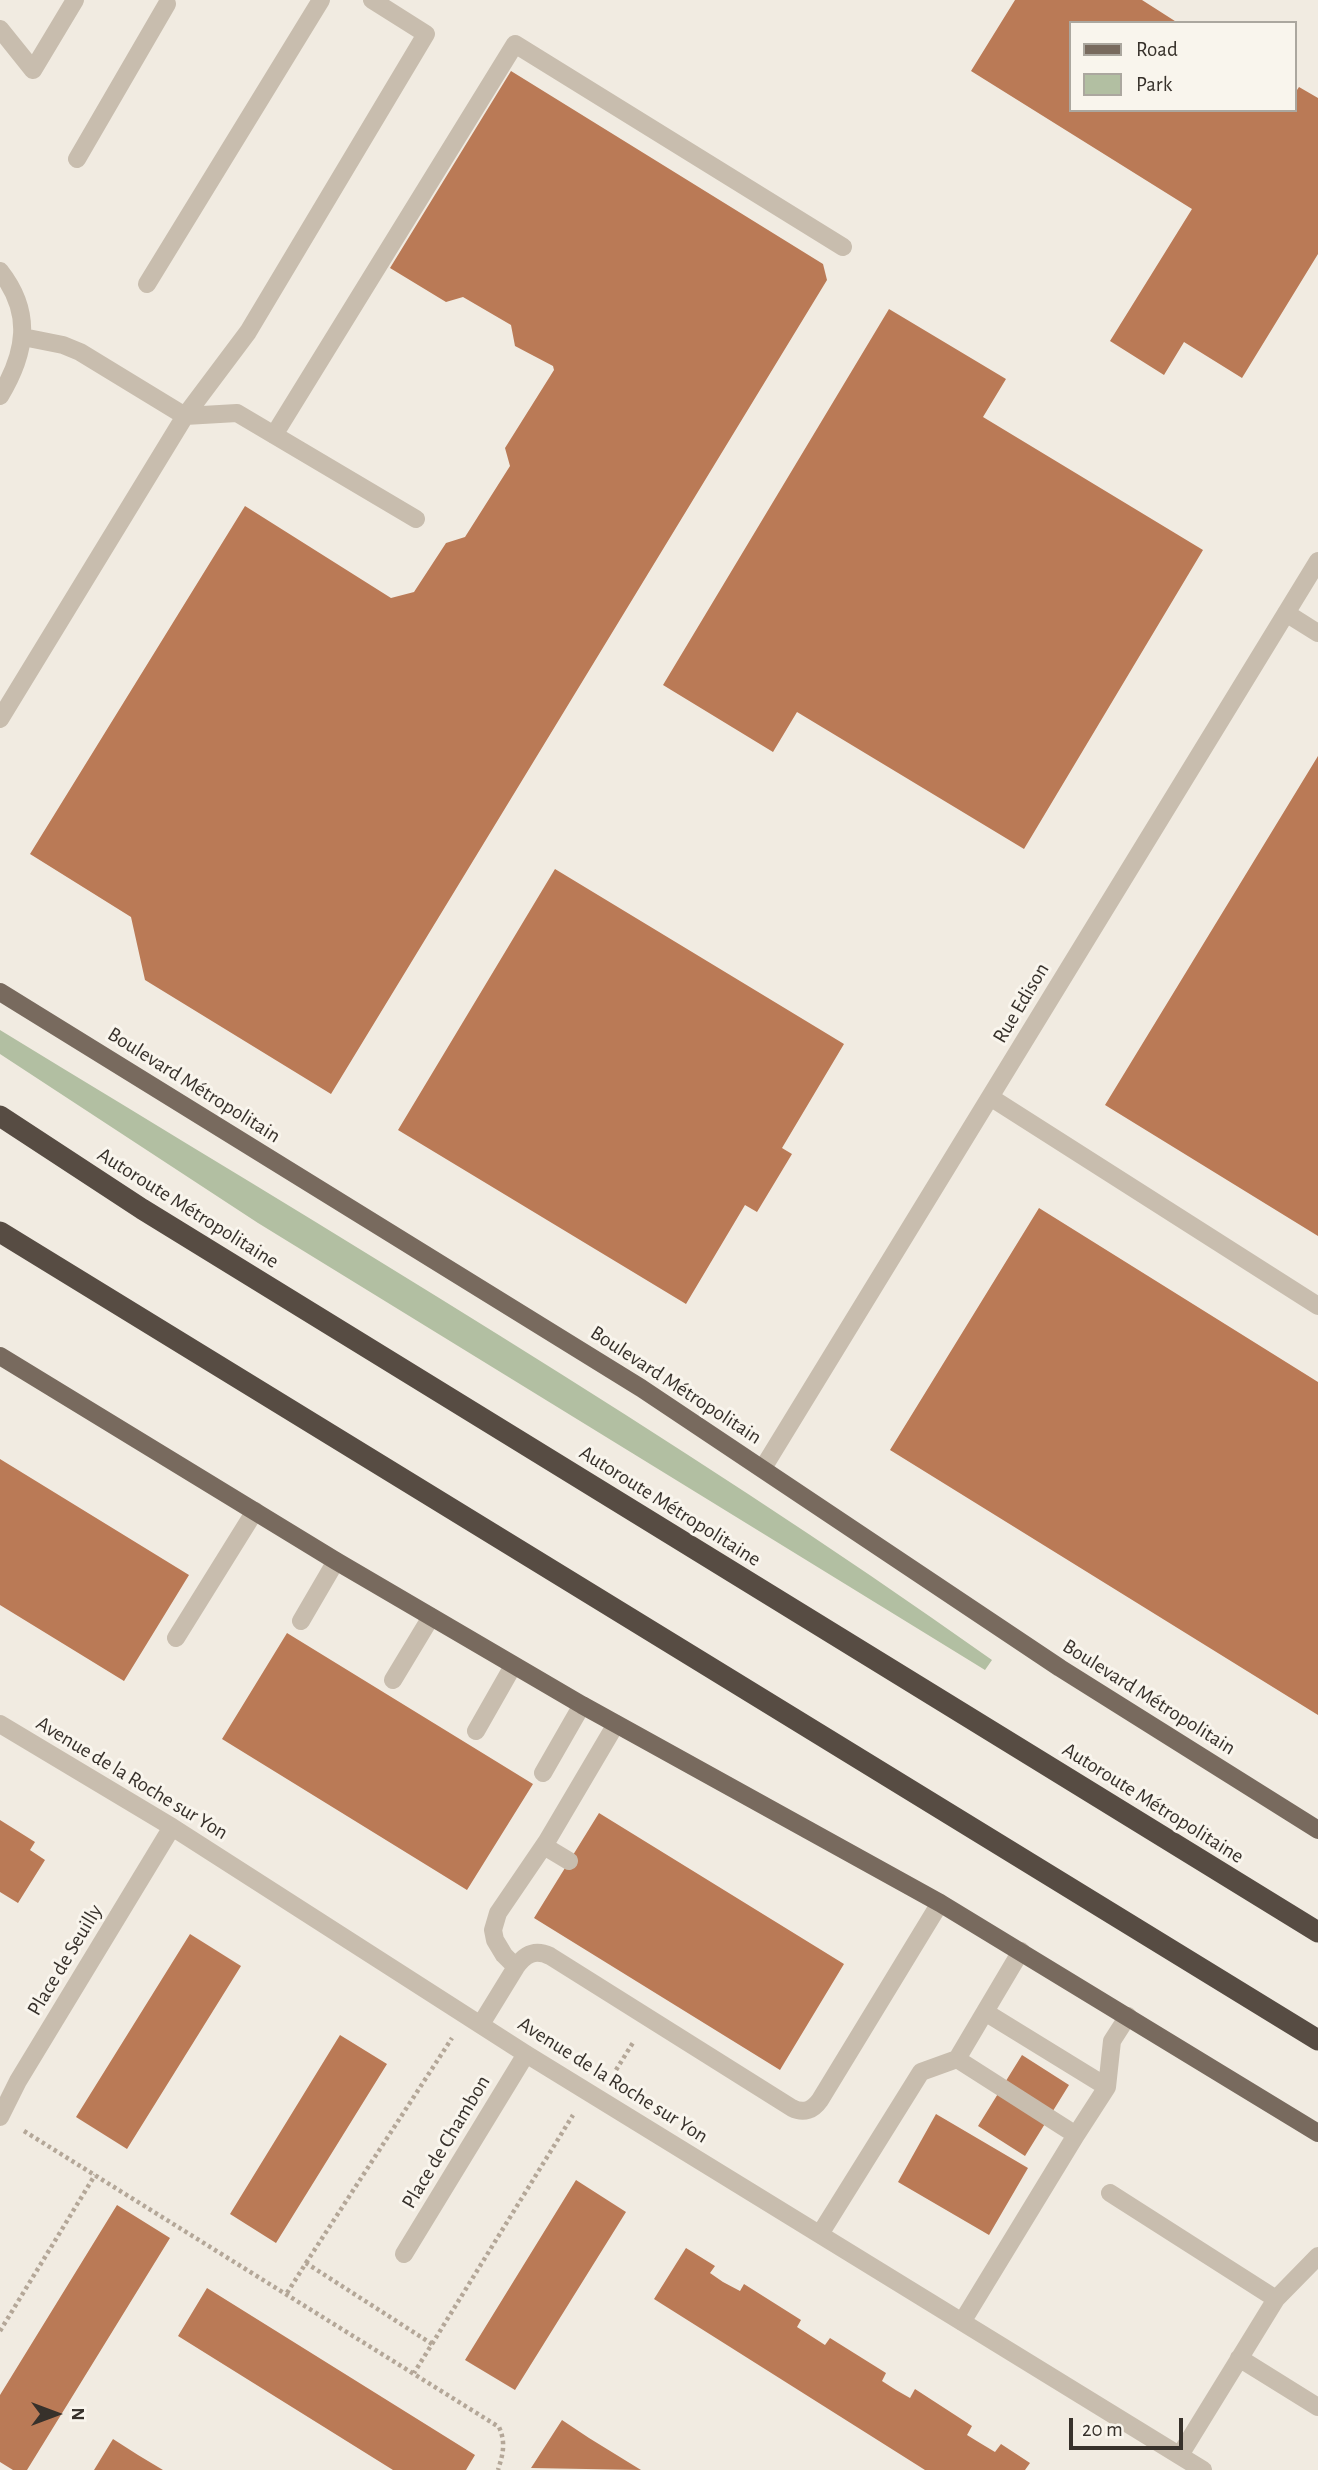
<!DOCTYPE html>
<meta charset="utf-8">
<style>
body{margin:0}
#map{position:relative;width:1318px;height:2470px;overflow:hidden;background:#f1ebe1;font-family:"Alegreya Sans",sans-serif}
canvas{display:block}
.legend{position:absolute;left:1069px;top:21px;width:228px;height:91px;box-sizing:border-box;background:#f9f5ed;border:2px solid #aba79f;margin:0;padding:9px 12px;list-style:none;font-size:21px;color:#37312b}
.legend li{display:flex;align-items:center;gap:14px;height:35px}
.legend b{width:35px;border:2px solid #aba79f}
.north{position:absolute;left:21px;top:2379px;width:70px;height:70px;-webkit-text-stroke:5px #f9f5ed;paint-order:stroke;rotate:90deg;font-size:19px;font-weight:700;line-height:28px;text-align:center;color:#37312b}
.north::after{content:'';display:block;margin:auto;width:24px;height:32px;background:#37312b;clip-path:polygon(50% 0,100% 100%,50% 72%,0 100%)}
.scale{position:absolute;left:1069px;top:2418px;width:114px;height:32px;box-sizing:border-box;border:4px solid #37312b;border-top:0;padding-left:9px;font-size:21px;line-height:24px;white-space:nowrap;color:#37312b;-webkit-text-stroke:5px #f9f5ed;paint-order:stroke}
</style>
<div id="map">
<canvas width="1318" height="2470"></canvas>
<ul class="legend">
<li><b style="height:9px;background:#786a5e"></b>Road</li>
<li><b style="height:19px;background:#b2bfa2"></b>Park</li>
</ul>
<div class="north">N</div>
<div class="scale">20 m</div>
</div>
<script>
const g = document.querySelector('canvas').getContext('2d');
g.lineJoin = 'round';
function fillPath(path, color) {
  g.fillStyle = color;
  g.fill(path, 'evenodd');
}
function strokePath(path, color, width, dash) {
  g.strokeStyle = color;
  g.lineWidth = width;
  g.lineCap = dash ? 'butt' : 'round';
  g.setLineDash(dash || []);
  g.stroke(path);
}
function label(font, color, halo, rows, align = 'center') {
  g.font = font + ' "Alegreya Sans",sans-serif';
  g.lineWidth = 6;
  g.setLineDash([]);
  g.textBaseline = 'middle';
  g.strokeStyle = halo;
  g.fillStyle = color;
  for (const [text, x, y, turn = 0] of rows) {
    g.save();
    g.translate(x, y);
    g.rotate((+turn || 0) * Math.PI / 180);
    g.textAlign = isNaN(turn) ? turn : align;
    if (halo) g.strokeText(text, 0, 0);
    g.fillText(text, 0, 0);
    g.restore();
  }
}
const green = new Path2D(`
 M0,1030C334,1234 672,1433 992,1660L985,1670L258,1223L0,1054Z`);
const building = new Path2D(`
 M1015,0H1142L1178,23H1071V110H1295V93L1299,87L1318,98V254L1242,378L1184,342L1164,375L1110,341L1192,209L971,71Z
 M511,71L823,264L827,280L331,1094L145,980L131,917L30,854L245,506L391,598L414,592L446,543L465,537L510,466L505,448L554,370L553,366L515,346L511,325L463,297L446,302L390,268Z
 M889,309L1006,379L983,417L1203,550L1024,849L797,712L773,752L663,685Z
 M1318,756V1236L1105,1105Z
 M555,869L844,1044L782,1148L792,1154L757,1212L745,1205L686,1304L398,1130Z
 M1039,1208L1318,1382V1715L890,1450Z
 M0,1459L189,1575L124,1681L0,1605Z
 M287,1633L533,1784L467,1890L222,1739Z
 M599,1813L844,1964L780,2070L534,1918Z
 M0,1820L35,1842L30,1850L45,1860L18,1903L0,1892Z
 M190,1934L241,1966L127,2149L76,2117Z
 M340,2035L387,2064L276,2243L230,2214Z
 M1022,2055L1069,2085L1025,2156L978,2126Z
 M936,2114L1028,2168L989,2235L898,2182Z
 M576,2180L626,2212L515,2390L465,2360Z
 M117,2205L170,2238L27,2470H13L0,2462V2395Z
 M686,2248L715,2266L710,2273L723,2282L740,2291L744,2284L801,2320L797,2327L825,2345L830,2338L886,2373L882,2381L896,2390L910,2398L915,2389L972,2426L967,2435L980,2443L995,2452L1001,2444L1030,2463L1025,2470H925L654,2299Z
 M207,2288L475,2455L466,2470H393L178,2336Z
 M562,2420L589,2438L641,2470L531,2468Z
 M113,2439L138,2455L163,2470H94Z`);
const path = new Path2D(`
 M616,2070L634,2041
 M24,2131L499,2427C506,2443 503,2454 498,2470
 M306,2263L452,2038
 M287,2293L306,2263L432,2344L414,2373
 M0,2331L95,2175
 M432,2344L573,2115`);
const minor = new Path2D(`
 M0,29L33,70L75,0
 M77,159L167,4
 M0,271C33,313 26,353 0,396
 M147,284L321,0
 M185,416L248,332L426,34L372,0
 M185,416L237,413L416,519
 M274,435L515,44L843,247
 M1286,613L1318,633
 M0,719L185,416L80,352L63,345L23,337
 M990,1097L1318,1306
 M763,1468L1318,561
 M301,1621L336,1561
 M176,1638L255,1511
 M393,1680L431,1617
 M0,1724L172,1827L526,2054L1203,2470
 M476,1731L513,1666
 M543,1773L582,1705
 M544,1846L569,1861
 M516,1967C525,1954 535,1949 550,1956L792,2108C804,2114 813,2110 820,2100L940,1903
 M985,2012L1107,2087
 M481,2024L516,1967L504,1955L495,1940L493,1930L498,1913L547,1841L616,1724
 M957,2059L1076,2135L1107,2087L1112,2041L1128,2016
 M0,2117L18,2081L172,1827
 M1110,2193L1276,2299
 M820,2234L921,2072L957,2059L1021,1951
 M404,2254L526,2054
 M962,2322L1076,2135
 M1239,2358L1318,2407
 M1180,2455L1276,2299L1318,2256`);
const major = new Path2D(`
 M0,992L641,1388L1060,1668L1318,1830
 M0,1356L336,1561L582,1705L940,1903L1318,2133`);
const highway = new Path2D(`
 M0,1116L142,1209L1318,1932
 M0,1232L1318,2040`);
const streetNames = [
 ["Rue Edison",1021,1003,-59],
 ["Boulevard Métropolitain",194,1085,32],
 ["Autoroute Métropolitaine",188,1208,32],
 ["Boulevard Métropolitain",676,1385,33],
 ["Autoroute Métropolitaine",670,1506,32],
 ["Boulevard Métropolitain",1149,1697,32],
 ["Avenue de la Roche sur Yon",132,1778,31],
 ["Autoroute Métropolitaine",1153,1803,32],
 ["Place de Seuilly",65,1960,-59],
 ["Avenue de la Roche sur Yon",613,2080,32],
 ["Place de Chambon",446,2142,-59]
];
fillPath(green, '#b2bfa2');
fillPath(building, '#ba7a56');
strokePath(path, '#b4a798', 4.5, [3.5, 3.5]);
strokePath(minor, '#c8bdae', 18);
strokePath(major, '#786a5e', 18);
strokePath(highway, '#574c43', 21);
label('21px', '#37312b', '#f9f5ed', streetNames);
</script>
